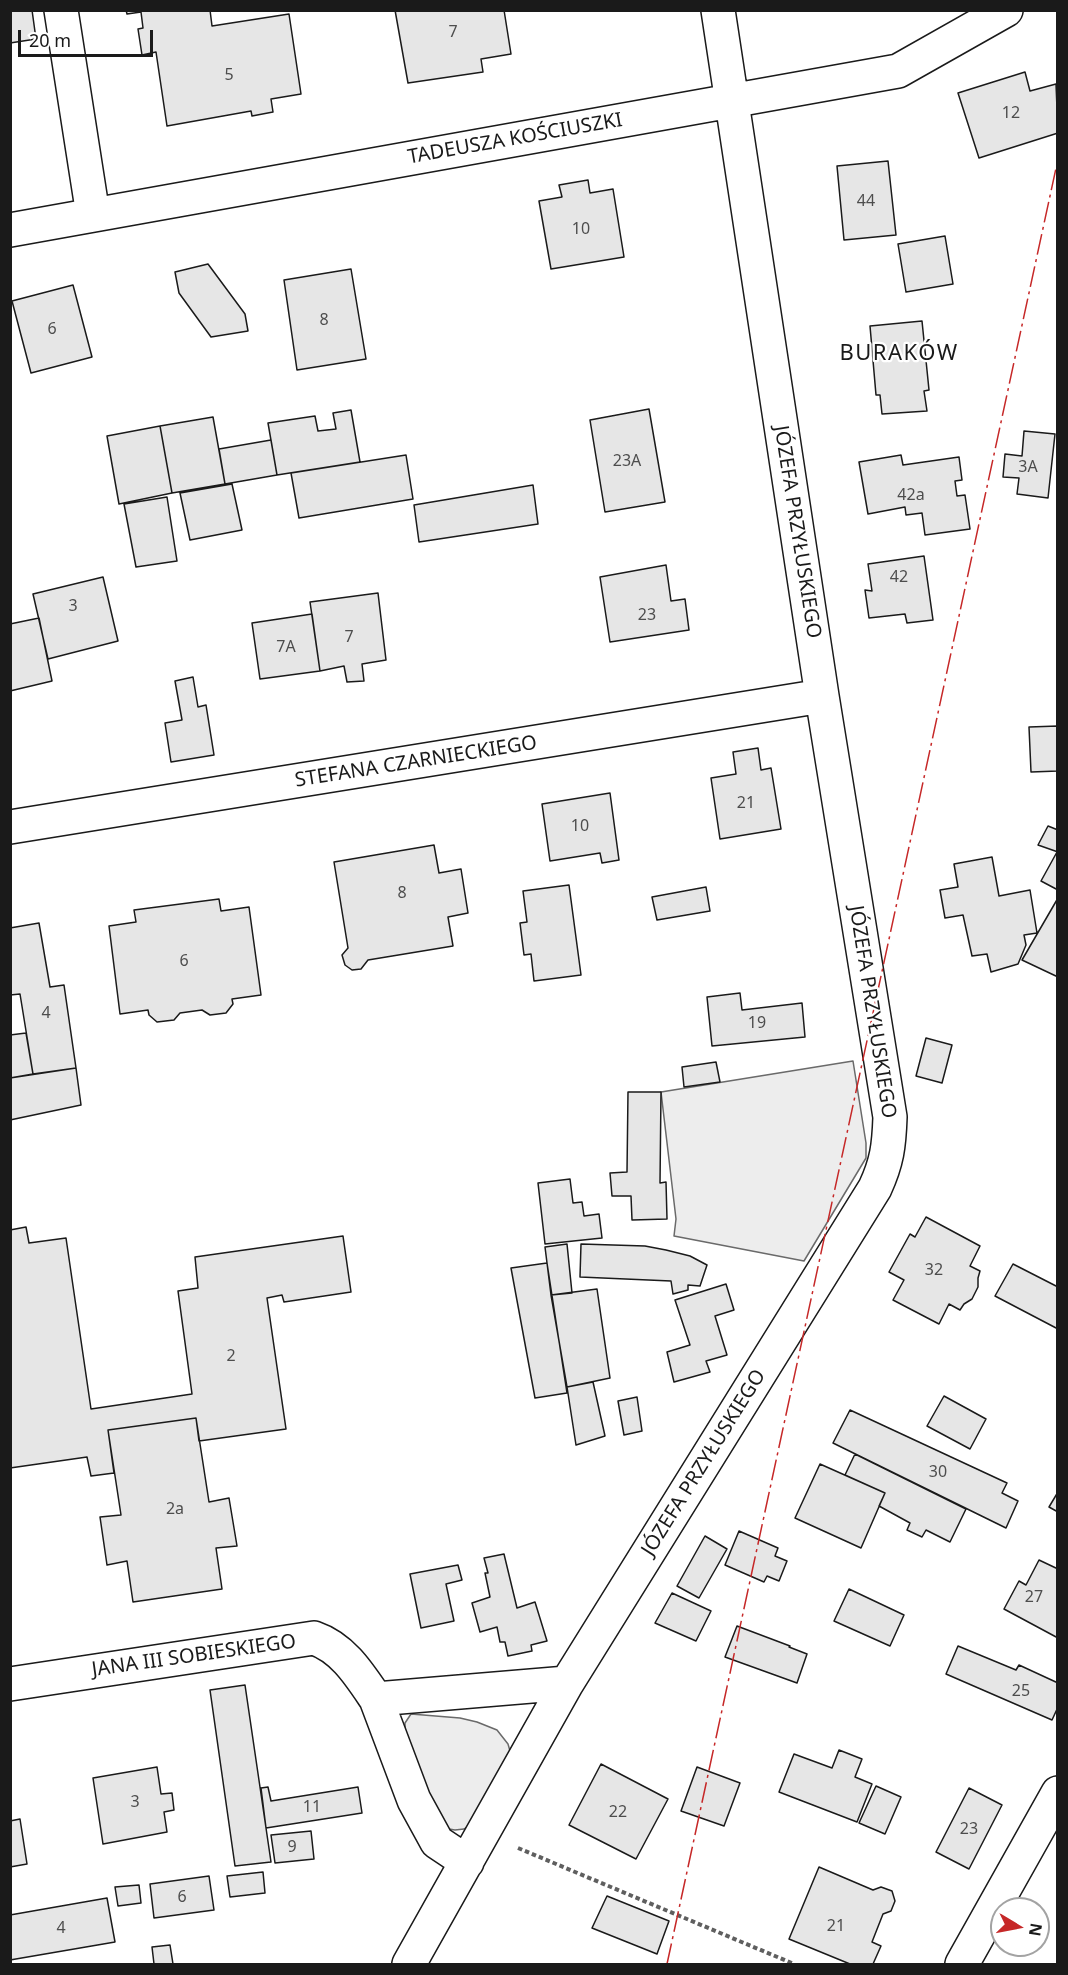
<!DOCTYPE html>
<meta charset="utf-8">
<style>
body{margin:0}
#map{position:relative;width:1068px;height:1975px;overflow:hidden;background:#fff;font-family:"Noto Sans",sans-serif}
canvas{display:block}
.frame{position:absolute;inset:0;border:12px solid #1a1a1a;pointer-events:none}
.north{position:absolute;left:990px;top:1897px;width:60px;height:60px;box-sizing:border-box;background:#fff;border:2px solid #a3a3a3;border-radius:50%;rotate:100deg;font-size:16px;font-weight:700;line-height:24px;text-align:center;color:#1a1a1a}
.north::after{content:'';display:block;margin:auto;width:21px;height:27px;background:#c62828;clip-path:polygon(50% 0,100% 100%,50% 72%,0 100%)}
.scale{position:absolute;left:18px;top:30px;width:135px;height:27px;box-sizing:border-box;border:3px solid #1a1a1a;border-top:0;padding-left:8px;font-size:18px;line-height:21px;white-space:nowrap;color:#1a1a1a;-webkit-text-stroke:4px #fff;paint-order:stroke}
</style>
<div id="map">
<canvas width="1068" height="1975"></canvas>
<div class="frame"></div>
<div class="north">N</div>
<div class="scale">20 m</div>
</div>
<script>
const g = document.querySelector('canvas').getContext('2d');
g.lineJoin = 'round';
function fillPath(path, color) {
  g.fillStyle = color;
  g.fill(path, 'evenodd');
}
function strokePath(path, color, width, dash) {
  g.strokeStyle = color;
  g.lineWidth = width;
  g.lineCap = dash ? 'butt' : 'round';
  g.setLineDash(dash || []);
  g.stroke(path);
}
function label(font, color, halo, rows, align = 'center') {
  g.font = font + ' "Noto Sans",sans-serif';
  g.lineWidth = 4.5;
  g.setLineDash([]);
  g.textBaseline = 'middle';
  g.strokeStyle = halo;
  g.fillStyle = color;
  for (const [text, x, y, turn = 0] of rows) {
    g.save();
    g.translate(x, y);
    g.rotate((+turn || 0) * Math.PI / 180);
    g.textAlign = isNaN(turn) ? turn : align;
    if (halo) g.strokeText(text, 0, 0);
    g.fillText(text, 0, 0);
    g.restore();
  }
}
const built = new Path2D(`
 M853,1061L866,1143V1158L804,1261L674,1236L676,1219L661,1092Z
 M411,1714L460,1718L477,1722L497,1730L508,1744L510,1751L473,1823L464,1829L455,1830L449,1829L437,1821L405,1729V1723Z`);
const building = new Path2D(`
 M10,10H32L36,39L10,43Z
 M126,10H210L212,26L289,14L301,94L271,99L273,112L252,116L251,111L167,126L156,52L142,55L138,29L143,28L141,12L127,14Z
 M395,10H504L511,54L481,59L483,72L408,83Z
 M1025,72L1030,91L1056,84L1058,133L979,158L958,93Z
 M888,161L896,235L844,240L837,166Z
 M588,180L590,193L613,189L624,257L551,269L539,201L562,197L559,185Z
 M945,236L953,284L906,292L898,244Z
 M208,264L245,314L248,331L211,337L179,293L175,272Z
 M351,269L366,359L297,370L284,280Z
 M73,285L92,357L31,373L12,301Z
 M922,321L929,390L924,391L927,411L882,414L880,395H876L870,326Z
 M649,409L665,502L605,512L590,420Z
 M351,410L360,462L277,475L268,423L315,416L318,431L336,429L333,413Z
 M213,417L225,484L172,493L160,426Z
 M160,426L172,493L119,504L107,436Z
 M1024,431L1055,434L1048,498L1017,494L1019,478L1003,477L1005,454L1022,456Z
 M271,440L277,475L225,484L219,449Z
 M406,455L413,499L299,518L291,473Z
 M901,455L903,465L959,457L962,480L955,481L957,496L965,495L970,529L925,535L922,513L906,515L905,507L868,514L859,462Z
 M232,484L242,530L190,540L180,493Z
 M533,485L538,524L419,542L414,505Z
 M167,497L177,561L136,567L124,504Z
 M924,556L933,620L907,623L905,614L869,618L865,590L872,591L868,564Z
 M666,565L671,601L685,599L689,630L610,642L600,577Z
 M103,577L118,641L48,659L33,594Z
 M378,593L386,660L362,664L364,681L347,682L344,666L320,671L310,602Z
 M312,614L320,671L260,679L252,623Z
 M39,618L52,681L10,691V624Z
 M193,677L198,707L206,705L214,755L171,762L165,723L182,720L175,681Z
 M1058,726V771L1031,772L1029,727Z
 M758,748L761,770L771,768L781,829L720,839L711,778L736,774L733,752Z
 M610,793L619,860L602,863L600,853L550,861L542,804Z
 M1048,826L1058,830V852L1038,845Z
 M434,845L439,873L461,869L468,913L448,917L453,946L368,960L361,969L352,970L345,965L342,955L348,948L334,862Z
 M1057,852H1058V890L1041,881Z
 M992,857L999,896L1030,890L1037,933L1024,935L1026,945L1018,964L991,972L987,954L972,956L963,915L945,918L940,890L958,887L954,864Z
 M569,885L581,975L534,981L531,954L524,955L520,923L527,922L523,891Z
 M706,887L710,911L657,920L652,897Z
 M1058,898V977L1022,960Z
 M219,899L221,911L249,907L261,995L232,999L233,1004L226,1013L210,1015L202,1010L180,1013L174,1020L157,1022L149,1015L148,1010L120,1014L109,926L136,922L134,910Z
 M39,923L50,987L64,985L76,1068L33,1074L20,994L10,995V928Z
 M740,993L742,1010L802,1003L805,1037L712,1046L707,997Z
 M26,1033L33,1074L10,1078V1035Z
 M926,1038L952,1045L942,1083L916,1076Z
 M716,1062L720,1082L684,1087L682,1067Z
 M76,1068L81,1105L10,1120V1078Z
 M628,1092H661L660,1183L666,1182L667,1219L632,1220L631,1196H612L610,1173L627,1172Z
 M570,1179L573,1203L582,1202L584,1216L599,1214L602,1238L545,1244L538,1183Z
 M926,1217L980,1246L970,1266L980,1271L978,1278V1287L972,1299L964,1304L960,1310L949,1304L939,1324L893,1300L904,1280L889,1272L910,1234L915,1237Z
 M26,1227L29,1243L66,1238L91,1409L192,1394L178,1291L198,1288L195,1257L343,1236L351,1292L284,1302L282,1295L267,1298L286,1429L199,1441L196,1418L108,1430L114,1473L91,1476L87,1457L10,1468V1230Z
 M567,1244L572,1293L551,1295L545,1247Z
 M581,1244L645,1246L666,1250L690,1256L707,1265L700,1286L688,1285V1290L673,1294L671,1281L580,1277Z
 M547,1263L567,1393L535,1398L511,1268Z
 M1013,1264L1058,1287V1329L995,1296Z
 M726,1284L734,1310L715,1316L727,1355L706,1361L710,1372L674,1382L667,1352L690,1345L675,1300Z
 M597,1289L610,1378L567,1387L551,1295Z
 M593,1382L605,1436L576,1445L567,1387Z
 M944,1396L986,1419L970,1449L927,1426Z
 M637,1397L642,1431L624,1435L618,1401Z
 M850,1410L1007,1483L1002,1493L1018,1501L1006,1528L833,1443Z
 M196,1418L209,1502L229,1498L237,1546L216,1548L222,1589L133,1602L127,1561L107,1565L100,1517L121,1515L108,1430Z
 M855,1454L966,1509L950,1542L926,1530L922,1537L907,1530L910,1523L879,1506L885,1493L845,1475Z
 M820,1464L885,1493L861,1548L795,1518Z
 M1058,1492V1512L1049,1507Z
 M739,1531L778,1548L775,1556L787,1561L779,1581L767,1576L764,1582L725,1565Z
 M705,1536L727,1549L699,1598L677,1586Z
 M504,1554L517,1608L535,1602L547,1641L531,1645L532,1651L508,1656L505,1642H500L497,1627L480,1632L472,1603L490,1597L485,1573H488L484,1558Z
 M1039,1560L1058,1569V1638L1004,1609L1019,1581L1026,1585Z
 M458,1565L462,1580L446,1584L454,1621L421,1628L410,1574Z
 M849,1589L904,1615L890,1646L834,1621Z
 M672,1593L711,1611L696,1641L655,1623Z
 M737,1626L790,1646L789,1647L807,1654L797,1683L725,1657Z
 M958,1646L1016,1670L1019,1665L1058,1683V1707L1052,1720L946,1674Z
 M245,1685L271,1862L235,1866L210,1690Z
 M839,1750L862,1759L855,1777L872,1784L857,1822L779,1792L794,1754L832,1768Z
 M601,1764L668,1799L636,1859L569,1825Z
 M157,1767L161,1794L172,1793L174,1810L164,1812L167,1832L103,1844L93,1778Z
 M697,1767L740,1783L724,1826L681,1811Z
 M876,1786L901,1797L885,1834L859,1823Z
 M268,1787L271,1801L358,1787L362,1813L266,1828L261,1788Z
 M969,1788L1002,1805L969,1869L936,1852Z
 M20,1819L27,1864L10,1867V1821Z
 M311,1831L314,1859L275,1863L271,1835Z
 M819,1867L873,1890L881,1887L892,1891L895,1901L891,1911L883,1914L872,1942L881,1946L873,1964H850L789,1939Z
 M263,1872L265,1893L230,1897L227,1876Z
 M209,1876L214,1910L154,1918L150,1884Z
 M139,1885L141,1903L118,1906L115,1887Z
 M607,1896L669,1921L657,1954L592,1928Z
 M107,1898L115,1942L10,1960V1915Z
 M170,1945L173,1964H154L152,1947Z`);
const path = new Path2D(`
 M518,1848L794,1964`);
const minor = new Path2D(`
 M61,10L93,215
 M10,230L898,71L1006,10
 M10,827L822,696
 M10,1684L314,1638C343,1648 359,1674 376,1699L567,1683
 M376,1699L414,1800L437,1842L467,1862
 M409,1964L567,1683L875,1188C887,1162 889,1146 890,1117L822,696L718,10
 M962,1964L1058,1793`);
const power = new Path2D(`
 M667,1964L1058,159`);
const numberNames = [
 ["7",453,32],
 ["5",229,75],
 ["12",1011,113],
 ["44",866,201],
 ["10",581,229],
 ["8",324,320],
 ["6",52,329],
 ["23A",627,461],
 ["3A",1028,467],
 ["42a",911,495],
 ["42",899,577],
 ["3",73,606],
 ["23",647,615],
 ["7",349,637],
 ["7A",286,647],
 ["21",746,803],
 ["10",580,826],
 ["8",402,893],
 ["6",184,961],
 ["4",46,1013],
 ["19",757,1023],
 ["32",934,1270],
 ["2",231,1356],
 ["30",938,1472],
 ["2a",175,1509],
 ["27",1034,1597],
 ["25",1021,1691],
 ["3",135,1802],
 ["11",312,1807],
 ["22",618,1812],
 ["23",969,1829],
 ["9",292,1847],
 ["6",182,1897],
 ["21",836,1926],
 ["4",61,1928]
];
const streetNames = [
 ["TADEUSZA KOŚCIUSZKI",515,139,-10],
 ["JÓZEFA PRZYŁUSKIEGO",797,532,81],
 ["STEFANA CZARNIECKIEGO",416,762,-9],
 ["JÓZEFA PRZYŁUSKIEGO",872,1012,81],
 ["JÓZEFA PRZYŁUSKIEGO",704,1463,-58],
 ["JANA III SOBIESKIEGO",194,1656,-8]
];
const quarterNames = [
 ["BURAKÓW",899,354]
];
fillPath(built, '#ededed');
strokePath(built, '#6a6a6a', 1.5);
fillPath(building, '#e6e6e6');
strokePath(building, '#1a1a1a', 1.5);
strokePath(minor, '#1a1a1a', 36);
strokePath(path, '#5f5f5f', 4, [4.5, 3]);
strokePath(minor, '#fff', 33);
strokePath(power, '#c62828', 1.5, [21, 4.5, 3, 4.5]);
label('16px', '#4d4d4d', null, numberNames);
label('20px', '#1a1a1a', '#fff', streetNames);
g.letterSpacing = '1.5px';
label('22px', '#1a1a1a', '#fff', quarterNames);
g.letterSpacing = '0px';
</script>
